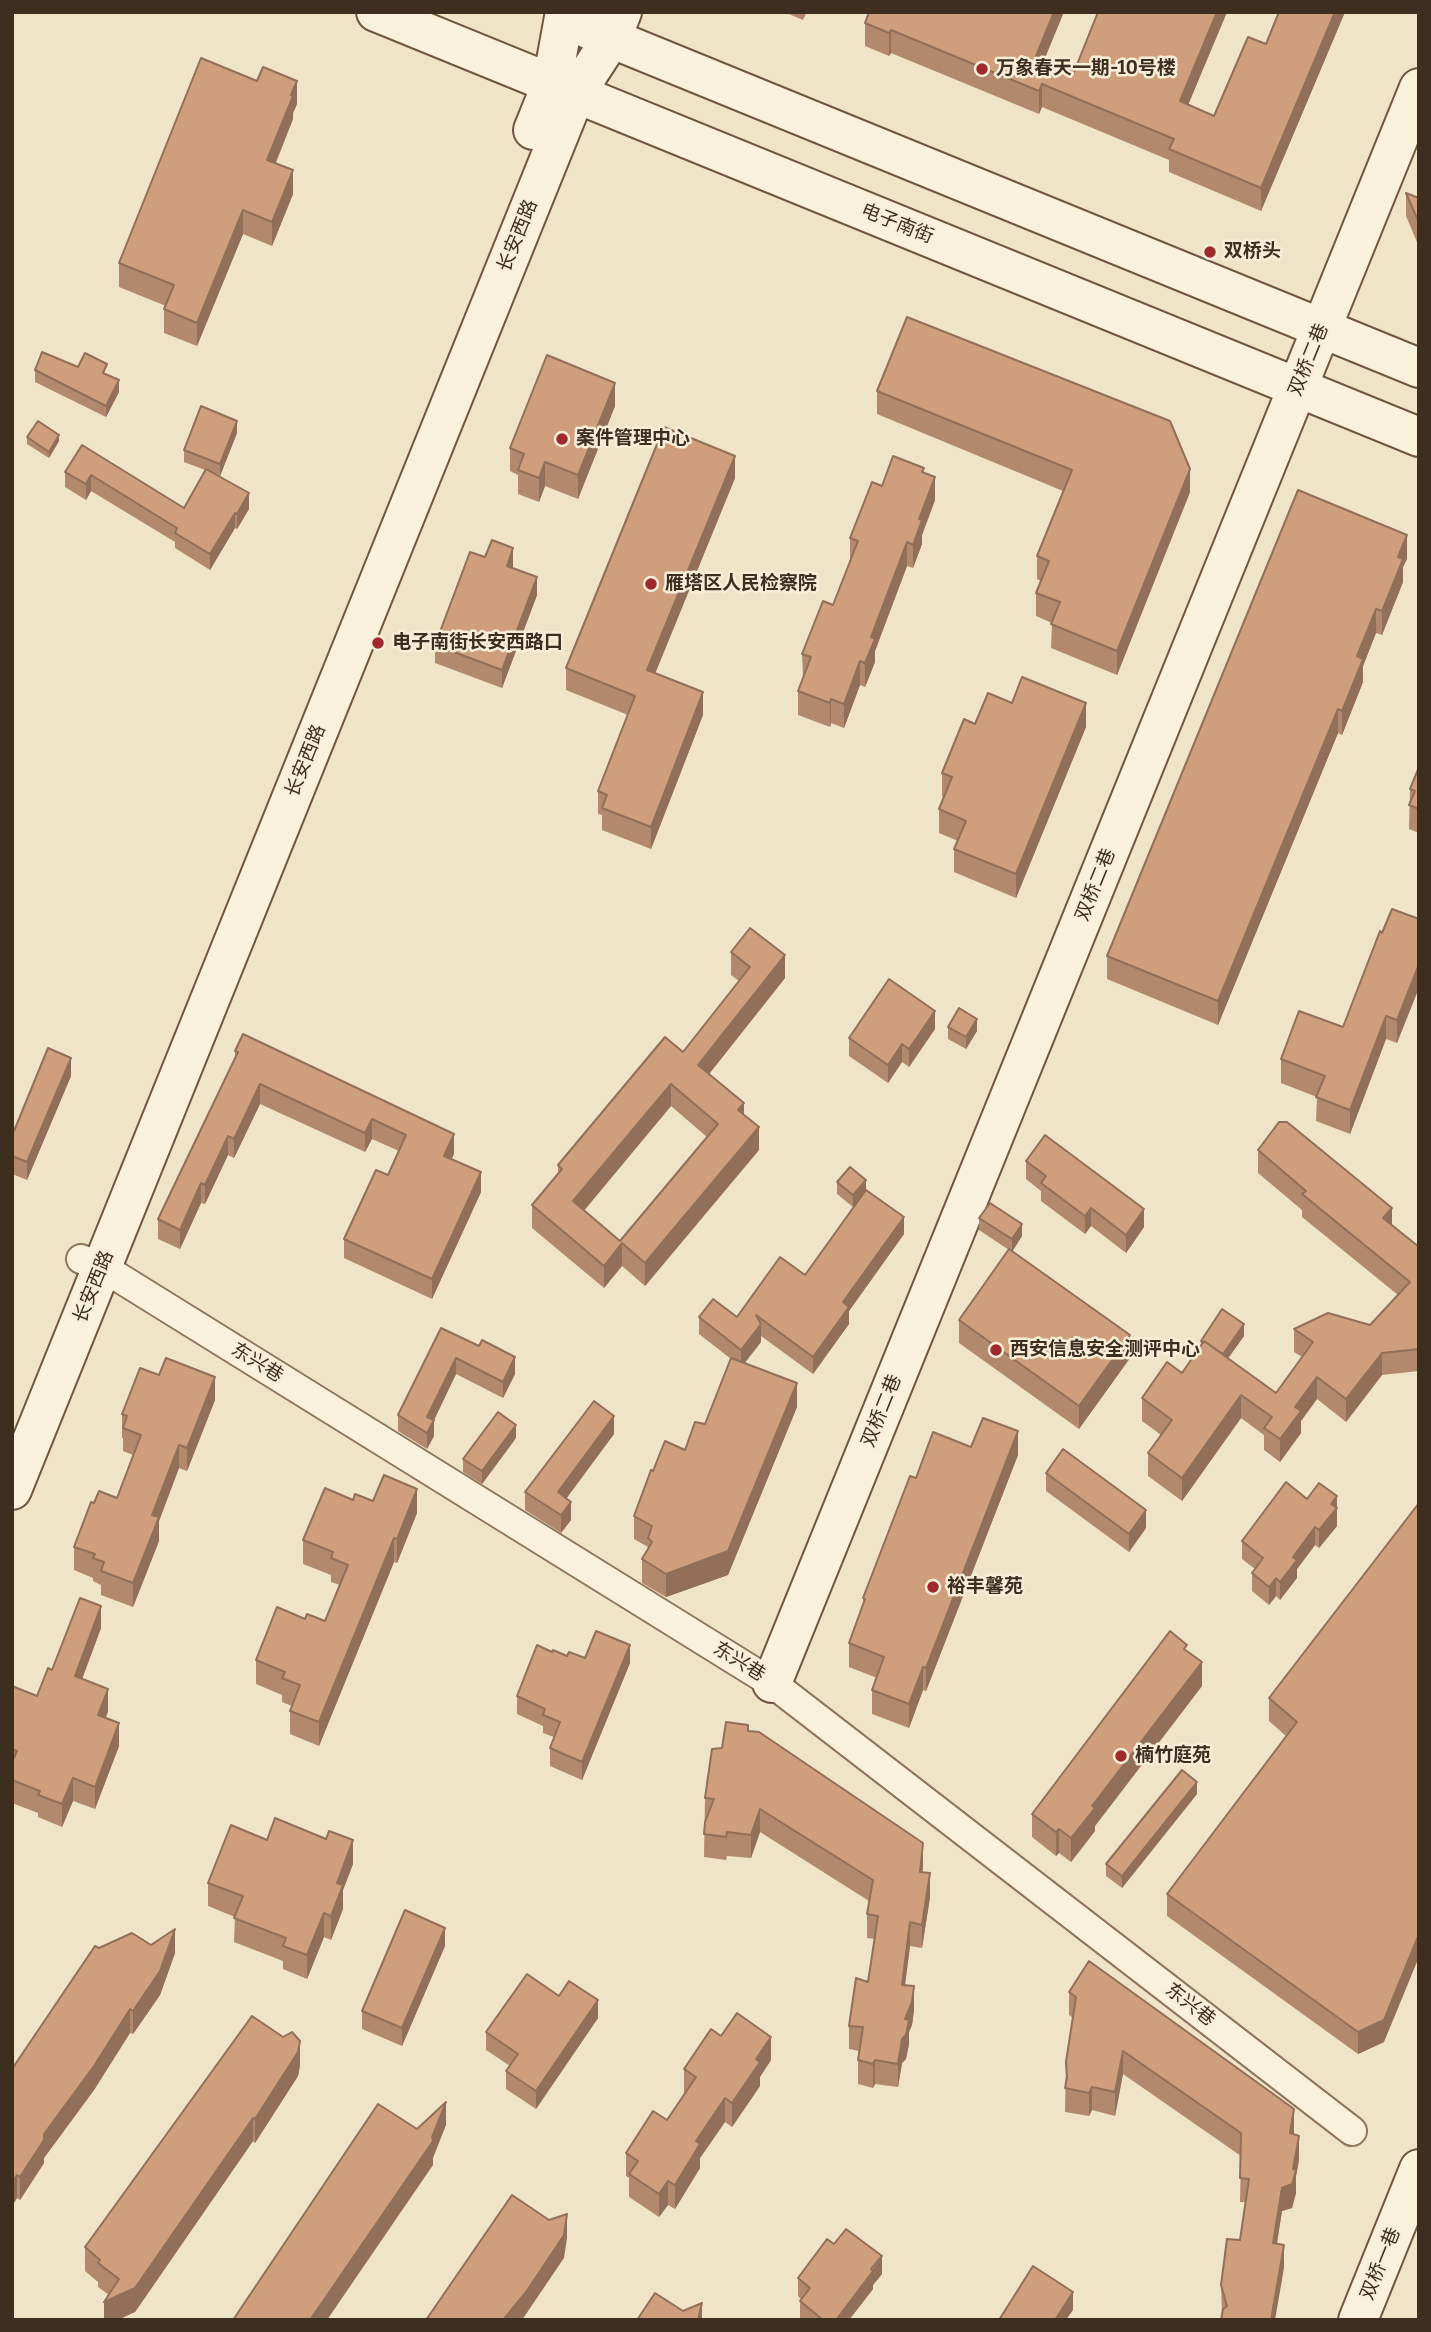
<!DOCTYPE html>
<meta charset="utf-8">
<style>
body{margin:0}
#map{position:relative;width:1431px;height:2332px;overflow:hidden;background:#f0e4c8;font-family:Bitter,serif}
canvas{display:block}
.frame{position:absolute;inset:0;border:14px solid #3d2e20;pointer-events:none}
</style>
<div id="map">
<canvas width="1431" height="2332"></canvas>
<div class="frame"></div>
</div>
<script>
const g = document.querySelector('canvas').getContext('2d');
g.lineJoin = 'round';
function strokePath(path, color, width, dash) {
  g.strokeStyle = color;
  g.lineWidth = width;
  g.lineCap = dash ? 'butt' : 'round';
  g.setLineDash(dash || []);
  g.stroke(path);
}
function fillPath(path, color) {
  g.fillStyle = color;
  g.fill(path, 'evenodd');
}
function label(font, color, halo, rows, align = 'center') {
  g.font = font + ' Bitter,"Noto Sans SC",serif';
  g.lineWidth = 5;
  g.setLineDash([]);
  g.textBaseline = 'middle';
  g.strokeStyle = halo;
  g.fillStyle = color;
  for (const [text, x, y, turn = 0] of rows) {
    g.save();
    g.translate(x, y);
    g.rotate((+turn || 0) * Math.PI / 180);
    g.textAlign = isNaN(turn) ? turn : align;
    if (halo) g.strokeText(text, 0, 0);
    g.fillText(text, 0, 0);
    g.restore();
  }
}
const street = new Path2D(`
 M81,1259L102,1267L772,1683L1352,2131`);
const secondary = new Path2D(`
 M376,12L1419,437
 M588,29L1419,368
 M533,130L552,83L565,12
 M12,1490L576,93L611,39L622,12
 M772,1683L1419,88
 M1358,2320L1419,2169`);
const wall = new Path2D(`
 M784,12H807L803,20Z
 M1227,12L1188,105L1214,116L1266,44L1279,12H1345L1261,211L1169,172V160L1042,107L1039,114L891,53L889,56L865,46V23L1044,60L1074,72Z
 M297,104L293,113V119L276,163L293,194L272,246L243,234L197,346L164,333V309L166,306L119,287V263Z
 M1406,193L1419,198V247L1406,216Z
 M78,367L107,375L119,392L106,417L35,382V370Z
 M877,391L1190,492L1117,675L1051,648L1052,623L1036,616V593L1041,581L1037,579V556L1063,491L877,414Z
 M615,406L578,499L545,486L539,502L518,494V475L510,471V448Z
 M237,433L220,476L249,509L237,529L235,528L210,570L175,548V542L91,491L86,500L65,487V472L82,445L184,508L205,470L184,462V450Z
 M27,437L59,441L49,458L27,444Z
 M924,473L935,500L922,535V544L913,568L907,566L875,651V662L865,687L860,685L844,728L831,723L830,727L798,715V691L803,678L802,654L833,605L850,561V538L882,486Z
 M735,478L655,674L703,715L651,849L602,830V815L598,814V791L628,715L566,690V668Z
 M485,557L513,566L512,568L537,595L502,688L435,663V645Z
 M1407,559L1403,567V582L1382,635L1376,633L1363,666V682L1342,735L1338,733L1218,1025L1107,979V956Z
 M1012,703L1086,727L1016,898L954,872V849L958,841L939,833V809L944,797L942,796V773L975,724Z
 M1419,767V833L1409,829L1410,789Z
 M1419,919L1397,1043L1386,1039L1350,1134L1316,1121L1317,1097L1281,1083V1059L1343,1027L1382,933Z
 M731,952L785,978L709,1074L744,1115L759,1150L645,1286L622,1266L604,1288L532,1228V1205L558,1174V1165L683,1052L739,981L731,975ZM671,1106L707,1137L620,1241L584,1210Z
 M948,1027L977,1031L966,1049L948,1039Z
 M935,1029L909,1067L902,1062L888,1083L849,1056V1038Z
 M235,1051L454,1154L451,1159L481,1192L432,1299L344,1258V1239L388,1175L399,1151L372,1139L365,1152L260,1104L234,1158L228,1155L205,1204L201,1203L180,1249L158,1239V1219L235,1059Z
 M71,1076L27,1180L12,1174V1130L14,1131Z
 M1258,1150L1392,1226L1419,1247V1371L1382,1375L1346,1422L1317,1399L1301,1421V1433L1280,1462L1264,1450V1435L1241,1418L1182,1501L1148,1476V1453L1161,1435L1142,1421V1398L1182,1373L1201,1347V1341L1244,1336L1228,1358L1276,1393L1302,1357L1294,1352V1329L1370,1325L1398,1295L1302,1217V1210L1258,1173Z
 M1026,1161L1144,1227L1126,1253L1091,1226L1085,1234L1041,1201V1191L1026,1179Z
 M837,1182L866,1190L904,1234L849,1311V1324L813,1374L761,1336V1342L745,1363L797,1407L728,1575L666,1597L642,1583V1559L648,1550V1547L634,1539V1516L653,1471L685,1450L705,1424L731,1359L699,1334V1317H737L805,1275L853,1207L837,1194Z
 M979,1218L1022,1236L1012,1251L1130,1358L1079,1429L959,1343V1320L1009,1250L979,1230Z
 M441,1328L515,1374L503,1398L456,1374L434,1420V1436L427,1449L398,1431V1415Z
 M215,1400L187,1471L179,1468L159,1521V1541L133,1607L101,1595V1585L93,1581V1578L74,1570V1547L94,1503L117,1498L133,1455L123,1451V1438H122V1414Z
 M614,1434L566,1498L571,1520L561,1533L525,1510V1492Z
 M516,1438L482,1484L463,1472V1459Z
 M971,1447L1018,1455L926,1691L923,1690L909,1728L872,1714V1690L877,1678L849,1667V1643L863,1606V1598L916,1478Z
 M1046,1473L1146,1528L1129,1552L1046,1491Z
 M1337,1496V1526L1319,1548L1315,1545L1297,1569V1578L1280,1600L1276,1596L1269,1605L1252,1591V1573L1255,1569L1242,1559V1541L1307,1499Z
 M353,1500L373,1501L417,1513L397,1563L394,1562L319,1746L290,1734V1711L292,1706L282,1702V1695L256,1684V1660L305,1619L325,1621L340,1585L331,1582V1575L303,1564V1540Z
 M1419,1503L1384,2042L1358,2054L1167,1916V1894L1286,1736L1269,1721V1698Z
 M101,1628L82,1679L108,1711L106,1718L119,1746L95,1809L73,1801L62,1827L38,1817V1813L12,1803V1686L37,1696L52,1670Z
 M1187,1651L1202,1686L1095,1826V1831L1071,1862L1059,1853L1056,1856L1032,1837V1814Z
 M552,1652L567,1656L630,1663L582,1780L550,1766V1748L554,1737L543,1733V1726L517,1714V1696Z
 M748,1731L923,1867L922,1872L930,1897L922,1948L910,1946L905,1985L914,2010L912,2025L909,2032V2044L906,2059L902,2063L898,2087L875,2084L873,2088L858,2084V2060L859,2051L849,2049V2026L868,1982L875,1939L867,1938V1914L869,1901L760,1832L751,1858L727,1856L726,1860L704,1857L705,1798L722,1748Z
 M1197,1794L1122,1888L1106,1876V1864Z
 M267,1840L353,1864L343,1890V1909L331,1940L324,1937L307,1979L283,1969V1961L234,1942L235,1917L208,1906V1883Z
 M151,1945L175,1953L160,1995L133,2034L130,2033L94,2090L44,2158V2163L20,2200L17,2198L12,2206V2069L99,1948Z
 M445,1946L402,2046L362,2029V2011Z
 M1069,1992L1293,2134L1299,2160L1296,2176V2193L1292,2208L1282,2211L1277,2244L1284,2268L1222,2312L1221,2285L1240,2240L1245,2202H1240L1241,2156L1123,2074L1115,2116L1092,2110L1089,2116L1065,2112L1066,2062L1073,2018L1069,2015Z
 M559,1996L598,2018L536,2109L506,2089V2071L510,2066L486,2050V2032Z
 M721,2036L771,2060L760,2077V2086L732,2127L725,2122L700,2158V2168L675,2209L668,2205L659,2217L629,2197V2178L626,2176V2153L667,2120L685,2094L684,2093V2069Z
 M300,2065L298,2076L255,2143L253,2141L135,2312L104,2320L109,2295L98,2287V2282L85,2271V2247Z
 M882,2274L873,2285V2289L849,2320L800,2319V2301L801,2299L798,2296V2278Z`);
const shadedWall = new Path2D(`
 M1054,12H1064L1036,80V56Z
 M1217,12H1227L1180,124V101Z
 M1335,12H1345L1261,211V188Z
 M891,30V53L889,56V33Z
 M297,81V104L293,113V119L267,183V160Z
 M1042,84V107L1039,114V91Z
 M293,170V194L272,246V222Z
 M243,210V234L197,346V323Z
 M119,380V392L106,417V406Z
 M615,383V406L578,499V475Z
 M237,421V433L220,476V464Z
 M59,435V441L49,458V452Z
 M735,456V478L647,693V670Z
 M545,462V486L539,502V478Z
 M1190,469V492L1117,675V651Z
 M91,475V491L86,500V484Z
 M935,477V500L922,535V544L913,568V545L919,519Z
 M249,493V509L237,529V514Z
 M235,513V528L210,570V554Z
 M1407,535V559L1403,567V582L1382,635V611L1398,557Z
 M907,542V566L875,651V662L865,687V663L871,637Z
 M513,548V566L507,584V566Z
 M537,577V595L502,688V670Z
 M1376,609V633L1363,666V682L1342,735V711L1357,656Z
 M860,661V685L844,728V704Z
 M703,692V715L651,849V827Z
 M831,699V723L830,727V703Z
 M1086,703V727L1016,898V874Z
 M1338,709V733L1218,1025V1001Z
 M785,955V978L698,1088V1065Z
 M1419,964V988L1397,1043V1020Z
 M935,1011V1029L909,1067V1049Z
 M1386,1016V1039L1350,1134V1110Z
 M977,1019V1031L966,1049V1037Z
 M902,1044V1062L888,1083V1065Z
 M71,1058V1076L27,1180V1162Z
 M260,1084V1104L234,1158V1139Z
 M671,1084V1106L573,1224V1201Z
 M744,1103V1126L738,1110Z
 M372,1119V1139L365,1152V1133Z
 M759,1127V1150L645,1286V1263Z
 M454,1134V1154L444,1176V1156Z
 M228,1136V1155L205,1204V1185Z
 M481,1172V1192L432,1299V1279Z
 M866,1180V1192L853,1207V1195Z
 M201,1183V1203L180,1249V1230Z
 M1091,1208V1226L1085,1234V1216Z
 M1392,1208V1230L1383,1218Z
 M1144,1209V1227L1126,1253V1235Z
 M904,1217V1234L849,1311V1324L813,1374V1357L843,1302Z
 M1022,1224V1236L1012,1252V1239Z
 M622,1243V1266L604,1288V1266Z
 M761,1324V1342L741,1367V1350Z
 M1244,1324V1336L1222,1367V1355Z
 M1130,1335V1358L1079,1429V1406Z
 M1382,1353V1375L1346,1422V1399Z
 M515,1357V1374L503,1398V1382Z
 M456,1358V1374L434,1420V1436L427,1449V1417Z
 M215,1377V1400L187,1471V1448Z
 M1317,1377V1399L1301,1421V1433L1280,1462V1439L1295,1407Z
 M797,1383V1407L728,1575L666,1597V1574Z
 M1241,1395V1418L1182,1501V1478Z
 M614,1416V1434L558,1510V1492Z
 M516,1425V1438L482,1484V1471Z
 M1018,1431V1455L926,1691V1668Z
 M179,1445V1468L159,1521V1541L133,1607V1583L152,1515Z
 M417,1489V1513L397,1563V1539Z
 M1337,1496V1526L1319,1548V1530L1331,1504Z
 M571,1502V1520L561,1533V1515Z
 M1146,1510V1528L1129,1552V1534Z
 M1315,1527V1545L1297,1569V1578L1280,1600V1582L1293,1557Z
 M394,1538V1562L319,1746V1722Z
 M1276,1578V1596L1269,1605V1587Z
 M101,1606V1628L75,1698V1676Z
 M630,1645V1663L582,1780V1762Z
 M1202,1662V1686L1095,1826V1831L1071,1862V1838L1092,1806Z
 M923,1667V1690L909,1728V1704Z
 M108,1689V1711L98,1737V1715Z
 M119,1723V1746L95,1809V1787Z
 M73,1778V1801L62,1827V1804Z
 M1197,1782V1794L1122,1888V1876Z
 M760,1809V1832L751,1858V1835Z
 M1059,1829V1853L1056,1856V1832Z
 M353,1840V1864L343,1890V1909L331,1940V1916L337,1883Z
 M923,1843V1867L920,1896V1872Z
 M930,1873V1897L922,1948V1925Z
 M324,1913V1937L307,1979V1955Z
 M910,1922V1946L902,2008V1985Z
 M445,1928V1946L402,2046V2028Z
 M175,1929V1953L160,1995L133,2034V2011Z
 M1419,1934V1957L1384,2042L1358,2054V2032Z
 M914,1986V2010L912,2025L909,2032V2044L906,2059L902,2063L898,2087V2064L905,2019Z
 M598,2000V2018L536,2109V2091Z
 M130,2009V2033L94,2090L44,2158V2134Z
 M771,2037V2060L760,2077V2086L732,2127V2103L756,2059Z
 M300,2041V2065L298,2076L255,2143V2119Z
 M1123,2051V2074L1115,2116V2092Z
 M875,2060V2084L873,2088V2064Z
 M1092,2087V2110L1089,2116V2093Z
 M725,2098V2122L700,2158V2168L675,2209V2185L696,2141Z
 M446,2102V2125L433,2158V2165L327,2320H310L432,2137Z
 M1294,2109V2133L1290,2156V2133Z
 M253,2118V2141L135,2312L118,2320H104V2302Z
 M1299,2136V2160L1296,2176V2193L1292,2208L1282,2211L1273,2266V2243L1282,2188L1293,2169Z
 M44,2140V2163L20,2200V2177Z
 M17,2175V2198L12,2206V2182Z
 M668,2181V2205L659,2217V2194Z
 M567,2214V2238L564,2258L522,2320H503Z
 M1284,2245V2268L1275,2320H1271Z
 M882,2256V2274L873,2285V2289L849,2320H836Z
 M1073,2292V2310L1066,2320H1055Z
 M702,2303V2320H698Z`);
const building = new Path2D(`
 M869,12H1054L1036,56L1074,72L1098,12H1217L1180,101L1214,116L1248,37L1266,44L1279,12H1335L1261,188L1169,149L1174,139L1042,84L1039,91L891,30L889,33L865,23Z
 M201,58L257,81L263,67L297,81L291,95L293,96L267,160L293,170L272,222L243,210L197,323L164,309L174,285L119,263Z
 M1406,193L1419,198V223Z
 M907,317L1170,421L1190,469L1117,651L1051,624L1060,602L1036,593L1049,561L1037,556L1072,470L877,391Z
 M42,352L78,367L85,353L107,364L103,373L119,380L106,406L35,370Z
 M547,355L615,383L578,475L545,462L539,478L518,470L524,454L510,448Z
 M201,406L237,421L220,464L184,450Z
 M38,421L59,435L49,452L27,437Z
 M664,427L735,456L647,670L703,692L651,827L602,808L607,795L598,791L635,696L566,668Z
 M82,445L184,508L206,469L249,493L237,514L235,513L210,554L175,533L177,528L91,475L86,484L65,472Z
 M893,456L924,468L922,472L935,477L919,519L922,520L913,545L907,542L871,637L875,639L865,663L860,661L844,704L831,699L830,703L798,691L811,657L802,654L823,601L833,605L858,541L850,538L872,482L882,486Z
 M1298,490L1407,535L1398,557L1403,559L1382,611L1376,609L1357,656L1363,659L1342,711L1338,709L1218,1001L1107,956Z
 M492,540L513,548L507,566L537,577L502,670L435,645L470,552L485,557Z
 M1022,677L1086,703L1016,874L954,849L966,821L939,809L952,777L942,773L964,719L975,724L988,693L1012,703Z
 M1419,767V809L1409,805L1415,791L1410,789Z
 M1392,909L1419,919L1418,927H1419V964L1397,1020L1386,1016L1350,1110L1316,1097L1325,1076L1281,1059L1299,1011L1343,1027L1380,931L1382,933Z
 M750,928L785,955L698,1065L744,1103L738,1110L759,1127L645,1263L622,1243L604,1266L532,1205L562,1169L558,1165L665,1037L683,1052L750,967L731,952ZM671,1084L718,1124L620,1241L573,1201Z
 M889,979L935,1011L909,1049L902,1044L888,1065L849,1038Z
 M959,1008L977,1019L966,1037L948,1027Z
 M243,1034L454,1134L444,1156L481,1172L432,1279L344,1239L376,1170L388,1175L406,1135L372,1119L365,1133L260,1084L234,1139L228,1136L205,1185L201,1183L180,1230L158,1219L238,1052L235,1051Z
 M48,1048L71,1058L27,1162L12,1156V1130L14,1131Z
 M1279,1122H1287L1392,1208L1383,1218L1419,1247V1349L1382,1353L1346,1399L1317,1377L1295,1407L1301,1411L1280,1439L1264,1428L1272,1417L1241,1395L1182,1478L1148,1453L1172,1420L1142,1398L1167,1362L1182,1373L1204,1341L1276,1393L1313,1342L1294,1329L1328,1313L1370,1325L1410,1282L1302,1194L1306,1191L1258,1150Z
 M1045,1135L1144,1209L1126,1235L1091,1208L1085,1216L1041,1183L1046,1176L1026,1161Z
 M850,1167L866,1180L853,1195L837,1182Z
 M866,1190L904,1217L843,1302L849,1307L813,1357L756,1315L761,1324L741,1350L699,1317L713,1299L737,1317L780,1257L805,1275Z
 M990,1203L1022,1224L1012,1239L979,1218Z
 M1009,1249L1130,1335L1079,1406L959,1320Z
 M1222,1309L1244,1324L1223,1354L1204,1341L1203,1343L1201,1341Z
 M441,1328L479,1346L482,1340L515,1357L503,1382L456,1358L427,1417L434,1420L427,1433L398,1415Z
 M166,1358L215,1377L187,1448L179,1445L152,1515L159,1517L133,1583L101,1571L104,1562L93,1558L95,1554L74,1547L91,1502L94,1503L99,1491L117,1498L141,1435L123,1428L127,1416L122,1414L140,1368L159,1375Z
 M731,1358L797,1383L728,1551L666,1574L642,1559L652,1542L648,1538L652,1526L634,1516L651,1470L653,1471L665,1441L685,1450L695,1422L705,1424Z
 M594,1401L614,1416L558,1492L571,1502L561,1515L525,1492Z
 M498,1412L516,1425L482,1471L463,1459Z
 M983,1418L1018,1431L926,1668L923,1667L909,1704L872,1690L884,1657L849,1643L865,1599L863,1598L910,1476L916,1478L933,1432L971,1447Z
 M1063,1449L1146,1510L1129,1534L1046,1473Z
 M384,1475L417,1489L397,1539L394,1538L319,1722L290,1711L300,1685L282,1678L285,1672L256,1660L277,1607L305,1619L307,1614L325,1621L348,1565L331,1558L333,1552L303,1540L325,1488L353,1500L355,1494L373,1501Z
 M1286,1482L1307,1499L1319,1483L1337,1496L1331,1504L1337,1508L1319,1530L1315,1527L1293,1557L1297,1560L1280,1582L1276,1578L1269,1587L1252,1573L1263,1558L1242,1541Z
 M1419,1503V1934L1384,2020L1358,2032L1167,1894L1297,1722L1269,1698Z
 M80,1598L101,1606L75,1676L108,1689L98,1715L119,1723L95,1787L73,1778L62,1804L38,1795L40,1791L12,1780V1762L17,1751L12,1749V1686L37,1696L48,1668L52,1670Z
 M596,1631L630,1645L582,1762L550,1748L560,1722L543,1715L545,1709L517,1696L537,1645L552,1652L553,1650L567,1656L569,1652L585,1658Z
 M1170,1631L1187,1645L1184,1649L1202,1662L1092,1806L1095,1808L1071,1838L1059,1829L1056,1832L1032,1814Z
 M726,1722L748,1725V1731L759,1732L923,1843L920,1872L930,1873L922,1925L910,1922L902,1985L914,1986L912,2002L905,2019L909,2020L906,2035L902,2039L898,2064L875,2060L873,2064L858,2060L863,2027L849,2026L856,1978L868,1982L878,1916L867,1914L873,1880L760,1809L751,1835L727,1832L726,1837L704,1834L705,1822L714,1799L705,1798L712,1749L722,1748Z
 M1182,1770L1197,1782L1122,1876L1106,1864Z
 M275,1818L326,1839L329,1831L353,1840L337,1883L343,1885L331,1916L324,1913L307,1955L283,1946L286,1938L234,1918L243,1896L208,1883L231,1825L267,1840Z
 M405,1910L445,1928L402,2028L362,2011Z
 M175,1929L160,1971L133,2011L130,2009L94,2066L44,2134V2140L20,2177L17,2175L12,2182V2069L95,1946L99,1948L132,1933L151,1945Z
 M1089,1961L1294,2109L1290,2133L1299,2136L1293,2169L1296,2170L1292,2184L1282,2188L1273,2243L1284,2245L1271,2320H1221L1223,2309L1227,2306L1221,2285L1227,2239L1240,2240L1249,2179L1240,2178L1241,2133L1123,2051L1115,2092L1092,2087L1089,2093L1065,2088L1067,2077L1066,2062L1076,1997L1069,1992Z
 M527,1974L559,1996L569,1981L598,2000L536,2091L506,2071L518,2054L486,2032Z
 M737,2013L771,2037L756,2059L760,2062L732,2103L725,2098L696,2141L700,2144L675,2185L668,2181L659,2194L629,2174L638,2161L626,2153L653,2111L667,2120L696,2077L684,2069L711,2029L721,2036Z
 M252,2016L283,2037L292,2032L300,2041L298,2052L255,2119L253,2118L135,2288L104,2302L119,2279L98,2263L100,2260L85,2247Z
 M446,2102L432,2137L433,2141L310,2320H233L378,2104L417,2129Z
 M512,2195L549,2220L567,2214L564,2235L526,2292L503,2320H426Z
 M846,2229L882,2256L871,2269L873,2271L836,2320H823L800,2301L810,2288L798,2278L827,2239L834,2244Z
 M1033,2266L1073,2292L1055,2320H999Z
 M655,2293L683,2311L702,2303L698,2320H637Z`);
const markers = [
 [982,69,7,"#9e2a2b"],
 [1210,252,7,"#9e2a2b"],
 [562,439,7,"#9e2a2b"],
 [651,584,7,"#9e2a2b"],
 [378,643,7,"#9e2a2b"],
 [996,1350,7,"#9e2a2b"],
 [933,1587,7,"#9e2a2b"],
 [1121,1756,7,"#9e2a2b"]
];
const poiNames = [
 ["万象春天一期-10号楼",996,69],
 ["双桥头",1224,252],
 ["案件管理中心",576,439],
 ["雁塔区人民检察院",665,584],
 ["电子南街长安西路口",392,643],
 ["西安信息安全测评中心",1010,1350],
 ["裕丰馨苑",947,1587],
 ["楠竹庭苑",1135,1756]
];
const streetNames = [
 ["电子南街",897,224,22],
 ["长安西路",518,236,-68],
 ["双桥二巷",1309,360,-68],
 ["长安西路",306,761,-68],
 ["双桥二巷",1096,885,-68],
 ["长安西路",94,1287,-68],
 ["东兴巷",257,1363,32],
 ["双桥二巷",882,1411,-68],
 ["东兴巷",739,1662,32],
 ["东兴巷",1190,2005,38],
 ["双桥一巷",1381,2264,-68]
];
strokePath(street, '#8d765c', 32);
strokePath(secondary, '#6f573f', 42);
strokePath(street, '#faf1dc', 28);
strokePath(secondary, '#faf1dc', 38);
fillPath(wall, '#b2896c');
fillPath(shadedWall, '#916f58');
fillPath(building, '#cf9f7d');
strokePath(building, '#916f58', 2);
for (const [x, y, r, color] of markers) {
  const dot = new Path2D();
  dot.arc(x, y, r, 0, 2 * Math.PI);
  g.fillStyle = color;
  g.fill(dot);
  strokePath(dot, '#f7eed8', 2.5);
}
label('bold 19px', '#3d2e20', '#f7eed8', poiNames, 'left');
label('19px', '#3d2e20', '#f7eed8', streetNames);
</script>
